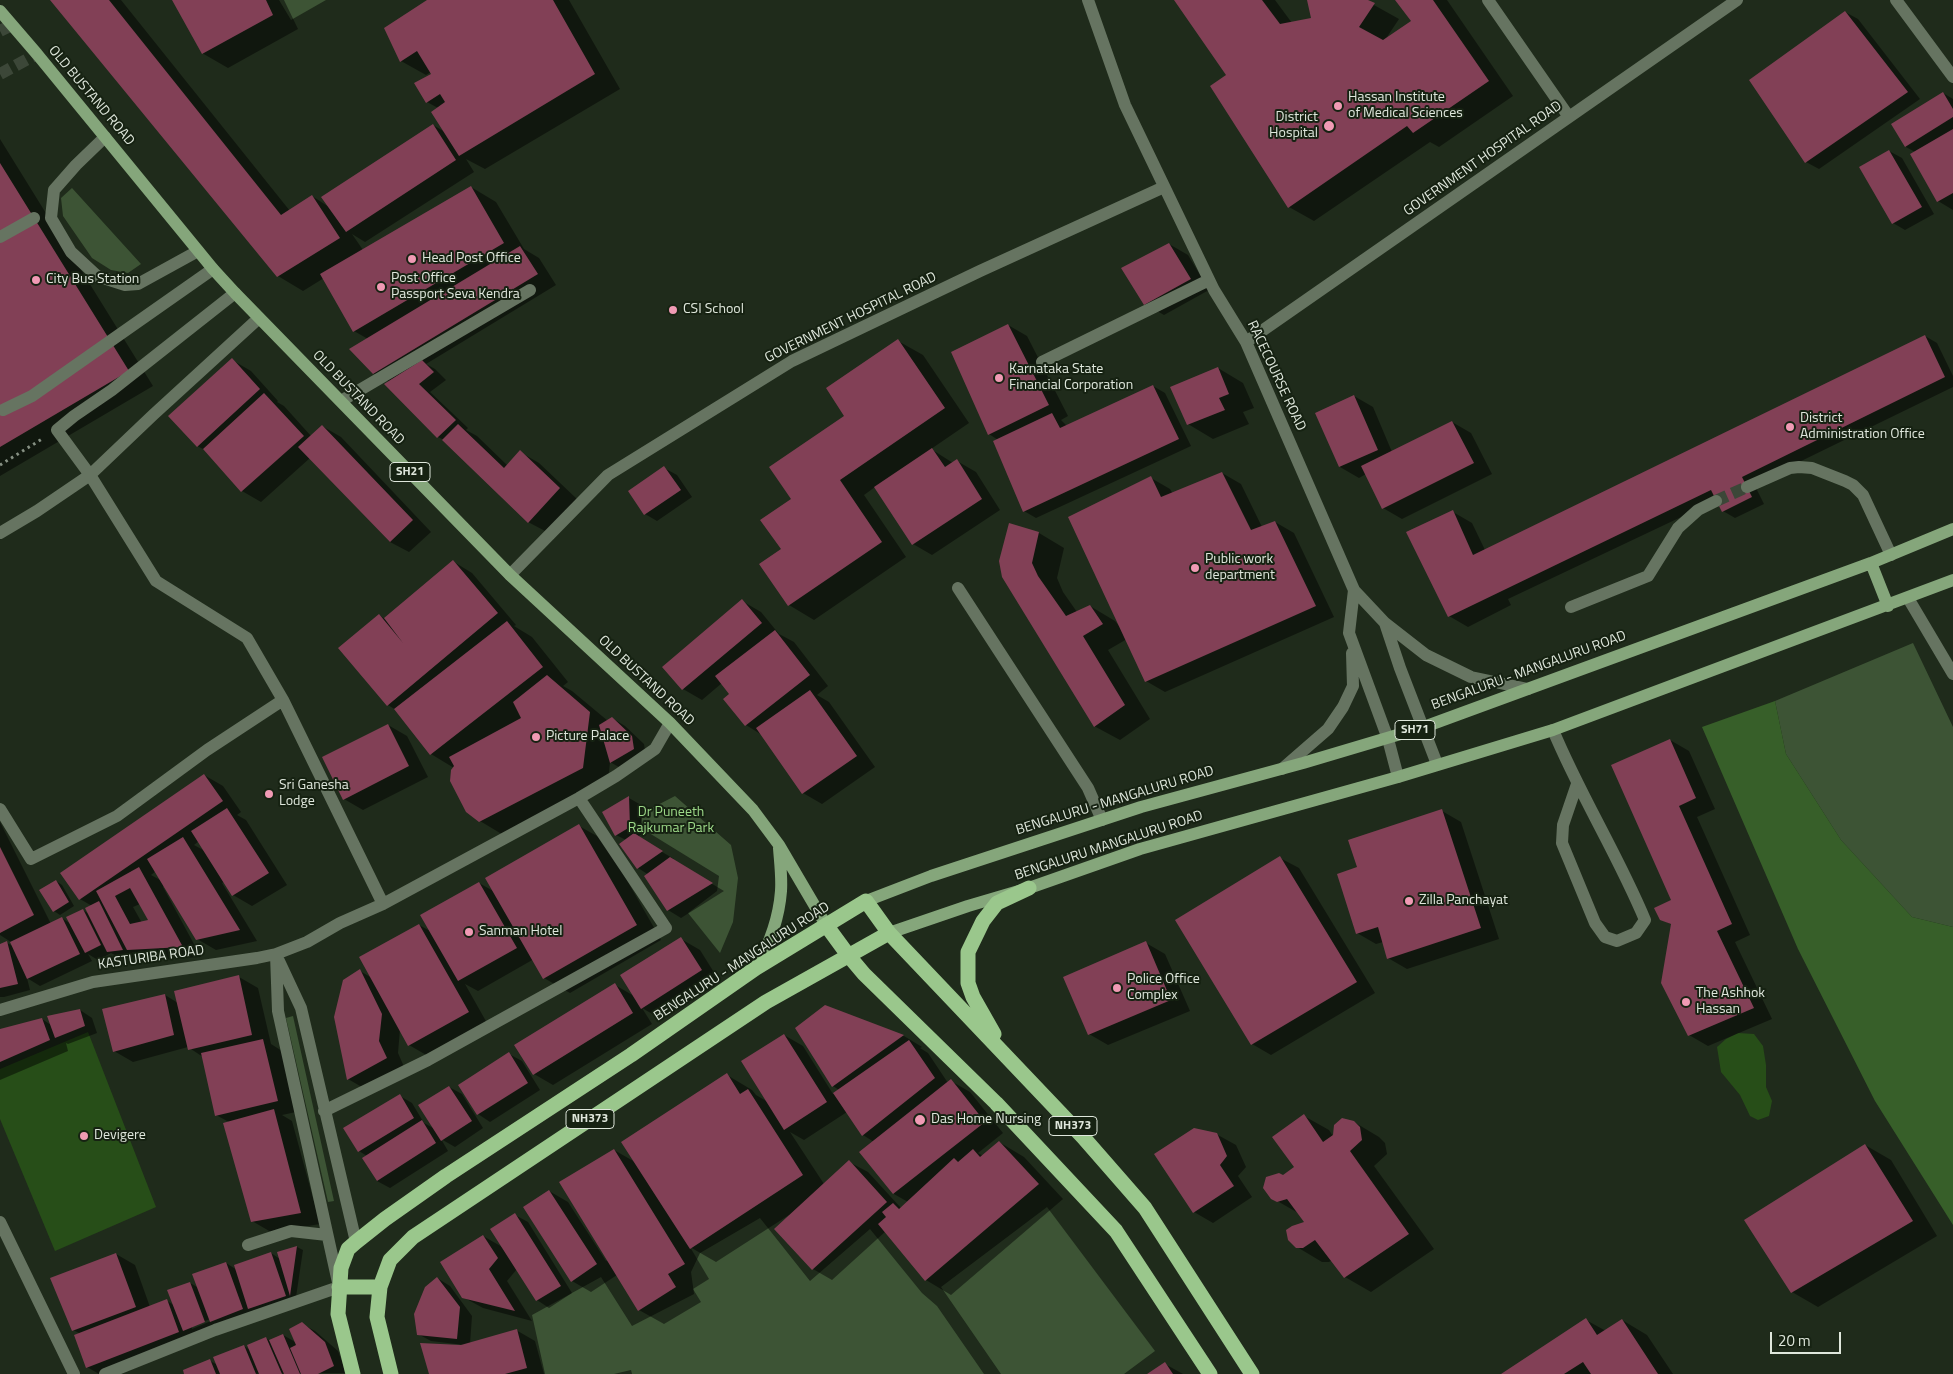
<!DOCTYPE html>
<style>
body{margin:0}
#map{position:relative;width:1953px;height:1374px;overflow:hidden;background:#1f2b1b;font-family:"Titillium Web",sans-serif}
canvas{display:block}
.scale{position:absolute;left:1770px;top:1332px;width:71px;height:22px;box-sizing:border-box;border:2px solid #dfe7dc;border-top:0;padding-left:6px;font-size:15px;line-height:18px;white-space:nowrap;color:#dfe7dc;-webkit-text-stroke:4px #162212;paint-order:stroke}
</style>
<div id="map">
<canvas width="1953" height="1374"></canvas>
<div class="scale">20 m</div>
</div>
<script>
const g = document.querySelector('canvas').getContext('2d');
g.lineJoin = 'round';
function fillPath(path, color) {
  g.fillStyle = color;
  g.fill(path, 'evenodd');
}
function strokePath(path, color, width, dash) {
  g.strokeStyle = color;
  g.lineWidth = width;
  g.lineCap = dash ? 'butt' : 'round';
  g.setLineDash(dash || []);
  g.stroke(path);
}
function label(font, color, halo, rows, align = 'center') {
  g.font = font + ' "Titillium Web",sans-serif';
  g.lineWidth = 4;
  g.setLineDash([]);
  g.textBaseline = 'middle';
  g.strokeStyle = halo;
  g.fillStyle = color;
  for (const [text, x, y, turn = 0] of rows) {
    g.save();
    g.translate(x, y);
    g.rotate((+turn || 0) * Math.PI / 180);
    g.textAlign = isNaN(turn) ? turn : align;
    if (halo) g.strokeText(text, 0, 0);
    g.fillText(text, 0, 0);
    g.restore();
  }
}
const green = new Path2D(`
 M279,0H326L291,20Z
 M72,188L141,264L128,273L111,270L92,258L63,216L61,198Z
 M1913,643L1953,727V927L1912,917L1841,840L1786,754L1775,701Z
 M675,796L731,845L738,878L733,922L720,953L688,913L717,891L719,876L641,828L642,813Z
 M293,1016L334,1201L328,1202L286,1018Z
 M1047,1207L1155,1351L1124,1374H1001L941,1287Z
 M760,1218L810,1281L870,1229L922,1293L937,1306L984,1374H632L631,1370L614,1374H545L532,1315L601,1277L632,1326L694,1294L691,1272L700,1253Z`);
const forest = new Path2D(`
 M1775,701L1786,754L1841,840L1912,917L1953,927V1225L1875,1101L1798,949L1702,727Z`);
const water = new Path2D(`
 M88,1032L156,1207L55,1251L0,1119V1069Z
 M1738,1033L1754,1034L1763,1046L1766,1065V1087L1772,1101L1769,1116L1758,1120L1750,1116L1740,1095L1721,1072L1717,1047L1726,1039Z`);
const shadow = new Path2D(`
 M51,0H121L290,211L312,196L329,207L433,125L445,132L438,108L427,102L432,74L431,72L426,75L401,61L430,0H569L620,89L485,169L466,159L474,172L365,242L352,234L363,250L471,187L496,202L524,249L539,258L556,285L426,364L435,369L446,380L430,392L468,428L466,430L477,436L507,465L520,452L539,463L578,500L547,532L528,522L444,440L438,437L389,382L373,373L368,339L354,331L324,278L303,291L278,276Z
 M173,0H284L298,29L228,68L202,53Z
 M1175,0H1275L1292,23L1312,19L1308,0H1365L1399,19L1385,40L1412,22L1397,0H1447L1513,96L1439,147L1430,142L1314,221L1289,207L1227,75Z
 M1845,12L1858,19L1920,99L1819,169L1806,162L1751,81Z
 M1943,93L1953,99V210L1938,201L1911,154L1915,152L1906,147L1892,125Z
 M0,139L153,386L0,476Z
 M1889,151L1902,158L1934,214L1905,230L1893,223Z
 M1169,244L1188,255L1209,290L1164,315L1145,304Z
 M1008,325L1027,336L1068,416L1061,420L1067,426L1153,386L1165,393L1191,446L1036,518L1024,511L998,440L989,434Z
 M1925,336L1937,343L1953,376V387L1754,484L1764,504L1735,518L1723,511L1717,500L1508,599L1511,605L1468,627L1449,616L1453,512L1472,523L1485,550Z
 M898,341L923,355L969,423L931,449L953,463L957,461L976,472L1000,510L932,555L913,544L875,487L864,495L906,557L814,620L789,605L783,550L792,499Z
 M232,360L251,371L278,401L277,402L284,406L311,436L322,426L341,437L431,532L409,552L390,542L310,458L261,502L242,491L205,450L197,446Z
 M1218,368L1243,383L1254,408L1243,412L1249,424L1213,439L1188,424Z
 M1354,396L1373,407L1392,452L1452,422L1471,433L1492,474L1402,519L1383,508L1366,474L1359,478L1340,467Z
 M664,468L677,475L692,497L657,521L645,514Z
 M1222,473L1241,484L1262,527L1275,522L1294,533L1334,617L1165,692L1146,681L1127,639L1108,650L1150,719L1120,740L1094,726L1010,525L1039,533L1064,548L1057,578L1063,592L1077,612L1090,606L1115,621L1119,626L1151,478L1170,489L1173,494Z
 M454,562L472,573L516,625L514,626L532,637L568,682L563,686L572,691L608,721L612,718L625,726L644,744L646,757L624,770L610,762L608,782L505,836L480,821L454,768L431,754L396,710L388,705L379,615L385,619Z
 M742,601L761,612L779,634L794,642L828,686L817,695L829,702L875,767L822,804L803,793L762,735L746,725L731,694L722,683L702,700L683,689Z
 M388,725L407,736L428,777L363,810L344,799Z
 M1670,740L1689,751L1715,809L1697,817L1750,935L1735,942L1772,1019L1708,1046L1689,1035L1672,925L1661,919L1673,900Z
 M204,775L223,786L241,812L237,815L246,820L287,885L252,906L233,895L224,882L222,883L257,941L216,950L197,939L164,886L163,887L201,957L147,960L132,952L135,957L121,958L111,953L98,960L88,954L92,961L40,986L27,978L30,990L4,997H0V945L7,943L13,946L11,942L0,935V822L51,924L62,918L71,924L83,910L89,914L92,906L80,899L62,873ZM199,841L205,851L194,845ZM156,871L162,881L151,875ZM140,904L149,921L142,923L133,907Z
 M629,798L641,805L642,834L637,837L674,859L672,860L724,891L681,918L668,910L646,877L649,875L638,868L621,844L626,840L616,835Z
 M1442,811L1461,822L1499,939L1407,969L1388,958L1383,942L1376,944L1357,933L1358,868Z
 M579,826L604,840L661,940L570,993L544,978L534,959L478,991L465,984L487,1023L428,1056L409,1045L400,1029L398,1053L405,1069L367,1090L348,1079L360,971L372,978L419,925L432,932L479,883L495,892Z
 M1280,858L1299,868L1375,993L1271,1055L1252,1044Z
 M56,881L62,885L74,906L60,915L54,911Z
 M681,939L700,950L720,982L661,1019L642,1008L652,1024L553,1085L534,1074L516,1046L615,985L634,996Z
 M1146,943L1165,954L1190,1011L1108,1045L1089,1034Z
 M239,977L258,988L271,1044L282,1051L296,1112L282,1115L292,1121L320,1224L271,1232L252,1221L229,1122L216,1115L203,1057L188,1047L133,1062L114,1051L165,995L178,1003Z
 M825,1006L904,1036L922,1047L920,1048L928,1053L948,1083L951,1081L970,1092L1003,1133L978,1153L983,1156L999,1142L1024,1157L1063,1199L951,1295L926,1280L886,1231L832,1280L813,1269L789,1215L716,1262L690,1247L709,1279L693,1289L701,1302L664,1324L639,1310L617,1275L591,1292L572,1281L549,1191L568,1202L606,1261L608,1260L614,1150L635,1162L727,1075L752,1090L756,1095L768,1102L784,1035L803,1046L833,1094L839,1090L833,1086ZM847,1112L863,1135L874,1142L861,1152L894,1194L908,1202L901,1208L868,1172L849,1162L824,1184L790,1132L804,1140Z
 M80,1010L92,1018L97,1033L68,1044L66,1043L68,1051L0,1080V1031L42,1019L51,1025Z
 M509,1054L522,1061L540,1090L490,1122L478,1114Z
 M449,1087L462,1094L483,1128L455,1147L441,1139L448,1151L390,1188L377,1181L367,1156L359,1151L400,1096L412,1103L424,1123L435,1129Z
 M1304,1116L1329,1130L1334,1138L1354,1122L1379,1137L1385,1143L1387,1154L1374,1166L1434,1249L1371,1292L1345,1277L1332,1260L1329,1262H1322L1297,1247L1306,1223L1300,1214L1272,1198L1283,1176L1296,1168Z
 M1216,1134L1236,1145L1246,1167L1238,1176L1252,1197L1213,1223L1194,1212Z
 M1865,1145L1891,1160L1937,1236L1818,1307L1792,1292L1746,1220Z
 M515,1215L528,1222L572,1293L549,1308L537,1300L517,1269L507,1281L532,1321L483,1308L463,1297L483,1236L504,1248Z
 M297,1247L303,1250L296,1297L262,1315L253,1310L255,1316L223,1328L214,1323L217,1329L99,1374L87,1367L81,1334L73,1330L116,1254L135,1265L150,1307L167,1301L174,1305L190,1283L199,1288L226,1263L237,1270L271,1253L280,1259L278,1253ZM210,1319L211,1321L192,1329V1326Z
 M437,1278L450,1286L472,1316L470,1344L516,1330L535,1341L544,1374H430L464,1347V1345L431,1341L418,1334Z
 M1586,1320L1606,1331L1622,1320L1647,1335L1673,1374H1503Z
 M302,1324L315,1331L338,1351L346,1373L185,1374L210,1361L218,1365L244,1346L250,1350L266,1338L270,1341L283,1335L297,1343Z
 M1165,1364L1183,1374H1149Z`);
const building = new Path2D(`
 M50,0H109L281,215L312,195L340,238L277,277Z
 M172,0H266L273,15L202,54Z
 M427,0H553L595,74L459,156L431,112L445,102L440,94L426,103L414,83L431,74L417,51L400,62L384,28Z
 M1174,0H1262L1280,24L1311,18L1307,0H1368L1375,3L1359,27L1383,40L1411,21L1395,0H1433L1489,81L1413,133L1407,126L1288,208L1210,86L1226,75Z
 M1845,11L1908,92L1805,163L1749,80Z
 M1943,92L1953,109V117L1905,147L1891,124Z
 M433,124L456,160L346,232L321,197Z
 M1953,129V193L1937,202L1910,154Z
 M1889,150L1922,207L1892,224L1859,167Z
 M0,163L129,371L0,447Z
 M471,186L504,243L353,332L320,274Z
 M1169,243L1191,279L1144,305L1121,268Z
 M520,246L538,274L373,374L349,349Z
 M1008,324L1049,405L988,435L951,352Z
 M1925,335L1945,377L1742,477L1752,497L1722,512L1711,490L1448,617L1406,532L1453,510L1473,555Z
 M898,339L945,408L840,480L882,542L788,606L759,564L781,549L760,520L791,499L769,467L844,416L826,388Z
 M232,358L260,389L197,447L168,416Z
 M422,360L434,372L419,384L456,420L437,438L384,384Z
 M1218,367L1229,394L1219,398L1225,410L1187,425L1170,387Z
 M1153,385L1179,439L1023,512L993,441L1052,413L1060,428Z
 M264,393L304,436L241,492L203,449Z
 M1354,395L1378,450L1339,467L1315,413Z
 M1452,421L1474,463L1382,509L1361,466Z
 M458,424L504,468L520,450L560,488L528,523L442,440Z
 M322,425L413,520L390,542L298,447Z
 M932,448L945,467L957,459L982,499L912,545L874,487Z
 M664,466L681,490L644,515L628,491Z
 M1222,472L1251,530L1275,521L1316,606L1145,682L1068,517L1151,476L1161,497Z
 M1009,523L1039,532L1032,563L1038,576L1066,616L1090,605L1103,624L1083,636L1125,705L1094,727L1002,577L999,561Z
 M453,560L498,613L387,706L338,648L379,614L403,643L384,618Z
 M742,599L762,623L682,690L662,667Z
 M507,621L543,667L430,755L394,709Z
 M775,630L810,675L745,726L723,699L729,694L715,676Z
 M547,675L590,712L583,768L479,822L466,812L450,781L451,770L454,766L449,757L521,718L513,702Z
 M810,690L857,756L802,794L756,728Z
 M612,717L632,736L634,749L610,763L599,725Z
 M388,724L409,766L343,800L322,757Z
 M1670,739L1696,798L1679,806L1732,924L1717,931L1754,1008L1688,1036L1661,983L1671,924L1660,920L1654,908L1671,900L1611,765Z
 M204,774L223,801L79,900L60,873Z
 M629,796L630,827L615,836L602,812Z
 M227,808L269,873L232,896L191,831Z
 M1442,809L1481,928L1387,959L1378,927L1356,934L1337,874L1357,867L1348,840Z
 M579,824L637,925L543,979L485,878Z
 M634,833L663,851L637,869L619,844Z
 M183,837L240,930L196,940L147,859Z
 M0,847L34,915L0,933Z
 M1280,856L1357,982L1251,1045L1175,920Z
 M670,857L713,883L667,911L644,876Z
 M139,867L183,947L127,950L96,891ZM130,888L148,920L130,924L115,896Z
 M56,880L69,902L53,912L39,890Z
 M479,882L517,948L458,981L420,915Z
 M99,901L123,950L107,952L85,908Z
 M83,909L101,945L85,953L66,917Z
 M62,917L80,954L27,979L10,942Z
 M419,924L469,1012L408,1046L359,957Z
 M681,937L702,970L641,1009L620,975Z
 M7,941L18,984L0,988V944Z
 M1146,941L1171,1000L1088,1035L1063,977Z
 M360,969L382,1014L379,1041L387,1058L347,1080L334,1017L343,980Z
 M239,975L252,1035L188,1050L174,991Z
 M615,983L633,1013L533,1075L514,1045Z
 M165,994L174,1035L113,1052L102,1009Z
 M825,1005L904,1035L832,1087L795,1028Z
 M80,1009L85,1026L55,1038L47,1016Z
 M42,1018L50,1040L0,1062V1029Z
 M784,1034L827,1102L784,1130L741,1061Z
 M263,1039L278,1101L215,1116L201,1053Z
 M909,1040L935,1078L862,1136L833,1093Z
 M509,1052L528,1083L477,1115L458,1085Z
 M727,1073L740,1094L748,1089L803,1175L690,1249L621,1142Z
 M951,1079L985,1122L893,1194L859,1152Z
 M449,1086L472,1121L441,1141L418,1105Z
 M400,1094L414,1118L358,1152L343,1128Z
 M274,1109L301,1213L251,1222L223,1123Z
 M1304,1114L1323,1142L1333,1135L1334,1125L1342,1118L1354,1121L1360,1127L1362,1140L1350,1151L1409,1234L1344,1278L1315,1240L1303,1248H1296L1288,1240L1286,1230L1292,1226L1304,1222L1287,1199L1277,1202L1271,1199L1263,1188L1266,1177L1279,1173L1283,1175L1294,1167L1272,1137Z
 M422,1120L436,1143L377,1181L362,1158Z
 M1194,1128L1217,1133L1227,1156L1220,1165L1234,1186L1193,1213L1154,1154Z
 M999,1141L1039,1184L925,1281L878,1224L886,1217L882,1212L893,1203L899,1209L954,1158L958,1162L973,1149L980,1157Z
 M1865,1144L1913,1221L1791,1293L1744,1220Z
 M614,1149L685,1264L668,1274L676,1287L638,1311L559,1182Z
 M849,1160L887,1202L812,1270L774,1229Z
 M549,1190L597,1264L571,1282L523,1207Z
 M515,1213L561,1286L536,1301L490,1229Z
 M483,1235L498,1258L489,1269L515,1311L462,1298L440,1262Z
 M297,1246L290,1296L277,1252Z
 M271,1252L286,1296L248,1309L234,1265Z
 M116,1253L136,1307L72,1331L50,1278Z
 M226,1262L243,1309L210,1322L192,1274Z
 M437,1277L460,1307L457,1339L417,1335L414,1314L425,1287Z
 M190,1282L205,1322L183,1331L167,1290Z
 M167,1299L179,1332L86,1368L74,1335Z
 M1586,1318L1597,1335L1622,1319L1658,1374H1591L1583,1362L1564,1374H1501Z
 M302,1322L325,1342L334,1366L318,1374H301L290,1348L296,1345L289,1329Z
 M517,1329L527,1368L505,1374H429L420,1343L461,1345Z
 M283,1334L300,1374H284L269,1340Z
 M266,1337L282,1374H259L247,1345Z
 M244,1345L256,1374H220L213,1357Z
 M210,1359L216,1374H184L183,1370Z
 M1165,1362L1173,1374H1147Z`);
const minorTunnel = new Path2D(`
 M0,31L12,25
 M0,74L37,54
 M1716,501L1747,487`);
const path = new Path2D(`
 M0,465L42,439`);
const minor = new Path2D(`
 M1088,0L1125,105L1214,290L1246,342L1354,590L1349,633L1388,739L1398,777
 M1488,0L1569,117
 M1896,0L1953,77
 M105,137L76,165L54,190L51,218L71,252L97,276L125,285L138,284L198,251
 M0,237L34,218
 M1246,342L1737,0
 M1042,362L1209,280
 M341,401L530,290
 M3,410L32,396L213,269
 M1747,487L1790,468L1799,467L1812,468L1845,481L1853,485L1863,495L1891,555
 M0,533L37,511L90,475L153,415L259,318
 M510,575L608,475L792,361L980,271L1164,187
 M958,588L1088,788L1102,820
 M1354,590L1385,623L1400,668L1437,764
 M1908,598L1953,674
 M1571,607L1648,576L1678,528L1698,510L1716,501
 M1385,623L1426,655L1471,677L1528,689
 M283,700L383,904
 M1553,730C1580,795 1618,855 1645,920L1636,933L1617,941L1605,937L1595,923L1562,843L1563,825L1577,784
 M1282,769L1328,729L1343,707L1353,686L1352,653
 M0,809L31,859L117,816L207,750L283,700L247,638L156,581L90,475L57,430L74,416L112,390L235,293
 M279,961L301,1008L356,1242
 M0,1010L93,982L257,958L276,954L307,942L340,923L383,904L579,798L616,776L655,749L670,723
 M324,1111L428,1060L666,928L579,798
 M0,1222L74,1374
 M248,1245L291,1231L327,1235
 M105,1374L215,1330L339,1287L278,1011L276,954`);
const major = new Path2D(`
 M0,11L37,54L213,269L235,293L510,575L670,723L753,810L779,845L826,925
 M1871,563L1888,606
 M866,901L931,876L1141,807L1303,763L1424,727L1871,563L1953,529
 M889,933L968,906L1029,888L1140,849L1398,777L1553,730L1953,580
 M756,968C769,945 779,918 781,891C782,877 780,862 779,848`);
const highway = new Path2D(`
 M826,925L848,955L864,974L996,1103L1116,1231L1210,1374
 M994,1034L973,997L968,983V952L983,921L997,903L1029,888
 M339,1287H380
 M353,1374L338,1314L341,1268L348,1249L356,1242L385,1219L446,1176L631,1055L756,968L866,901L889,933L1083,1137L1145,1208L1252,1374
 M391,1374L377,1317L380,1287L390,1260L413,1237L766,1002L889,933`);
const markers = [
 [1338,106,5,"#f09ab4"],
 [1329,126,6,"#f09ab4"],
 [412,259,5,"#f09ab4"],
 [36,280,5,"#f09ab4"],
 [381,287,5,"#f09ab4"],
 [673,310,5,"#f09ab4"],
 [999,378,5,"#f09ab4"],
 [1790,427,5,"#f09ab4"],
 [1195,568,5,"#f09ab4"],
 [536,737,5,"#f09ab4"],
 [269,794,5,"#f09ab4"],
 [1409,901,5,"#f09ab4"],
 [469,932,5,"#f09ab4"],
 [1117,988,5,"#f09ab4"],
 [1686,1002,5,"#f09ab4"],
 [920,1120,6,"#f09ab4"],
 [84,1136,5,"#f09ab4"]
];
const shields = [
 [410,472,40],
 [1415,730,40],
 [590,1119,48],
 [1073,1126,48]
];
const shieldNames = [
 ["SH21",410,472],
 ["SH71",1415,730],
 ["NH373",590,1119],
 ["NH373",1073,1126]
];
const streetNames = [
 ["OLD BUSTAND ROAD",91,96,50],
 ["GOVERNMENT HOSPITAL ROAD",1483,159,-35],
 ["GOVERNMENT HOSPITAL ROAD",851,318,-26],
 ["RACECOURSE ROAD",1276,376,65],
 ["OLD BUSTAND ROAD",358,398,46],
 ["BENGALURU - MANGALURU ROAD",1529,671,-20],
 ["OLD BUSTAND ROAD",646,681,43],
 ["BENGALURU - MANGALURU ROAD",1115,801,-17],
 ["BENGALURU MANGALURU ROAD",1109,846,-18],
 ["KASTURIBA ROAD",151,958,-8],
 ["BENGALURU - MANGALURU ROAD",742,962,-33]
];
const poiNames = [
 ["Hassan Institute",1348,98],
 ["of Medical Sciences",1348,114],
 ["District",1318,118,"right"],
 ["Hospital",1318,134,"right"],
 ["Head Post Office",422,259],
 ["Post Office",391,279],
 ["Passport Seva Kendra",391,295],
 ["City Bus Station",46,280],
 ["CSI School",683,310],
 ["Karnataka State",1009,370],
 ["Financial Corporation",1009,386],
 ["District",1800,419],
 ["Administration Office",1800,435],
 ["Public work",1205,560],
 ["department",1205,576],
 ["Picture Palace",546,737],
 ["Sri Ganesha",279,786],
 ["Lodge",279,802],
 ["Zilla Panchayat",1419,901],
 ["Sanman Hotel",479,932],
 ["Police Office",1127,980],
 ["Complex",1127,996],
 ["The Ashhok",1696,994],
 ["Hassan",1696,1010],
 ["Das Home Nursing",931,1120],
 ["Devigere",94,1136]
];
const parkNames = [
 ["Dr Puneeth",671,813],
 ["Rajkumar Park",671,829]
];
fillPath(green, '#3d5435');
fillPath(forest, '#375f29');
fillPath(water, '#274e18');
fillPath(shadow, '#0007');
fillPath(building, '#824056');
strokePath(minorTunnel, '#3c4738', 12, [12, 6]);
strokePath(path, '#869083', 3, [2.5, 4]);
strokePath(minor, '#667461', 12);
strokePath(major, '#85a67b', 12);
strokePath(highway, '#9ac78c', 15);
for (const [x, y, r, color] of markers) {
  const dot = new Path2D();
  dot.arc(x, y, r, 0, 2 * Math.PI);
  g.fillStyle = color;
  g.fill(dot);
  strokePath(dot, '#162212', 2);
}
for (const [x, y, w] of shields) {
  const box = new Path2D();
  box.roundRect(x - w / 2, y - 9.5, w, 19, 4);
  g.fillStyle = '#162212';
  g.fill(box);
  strokePath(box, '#dfe7dc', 1);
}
label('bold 12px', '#dfe7dc', null, shieldNames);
label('14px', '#dfe7dc', '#162212', streetNames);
label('14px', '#dfe7dc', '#162212', poiNames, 'left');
label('14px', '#9dd989', '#162212', parkNames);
</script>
